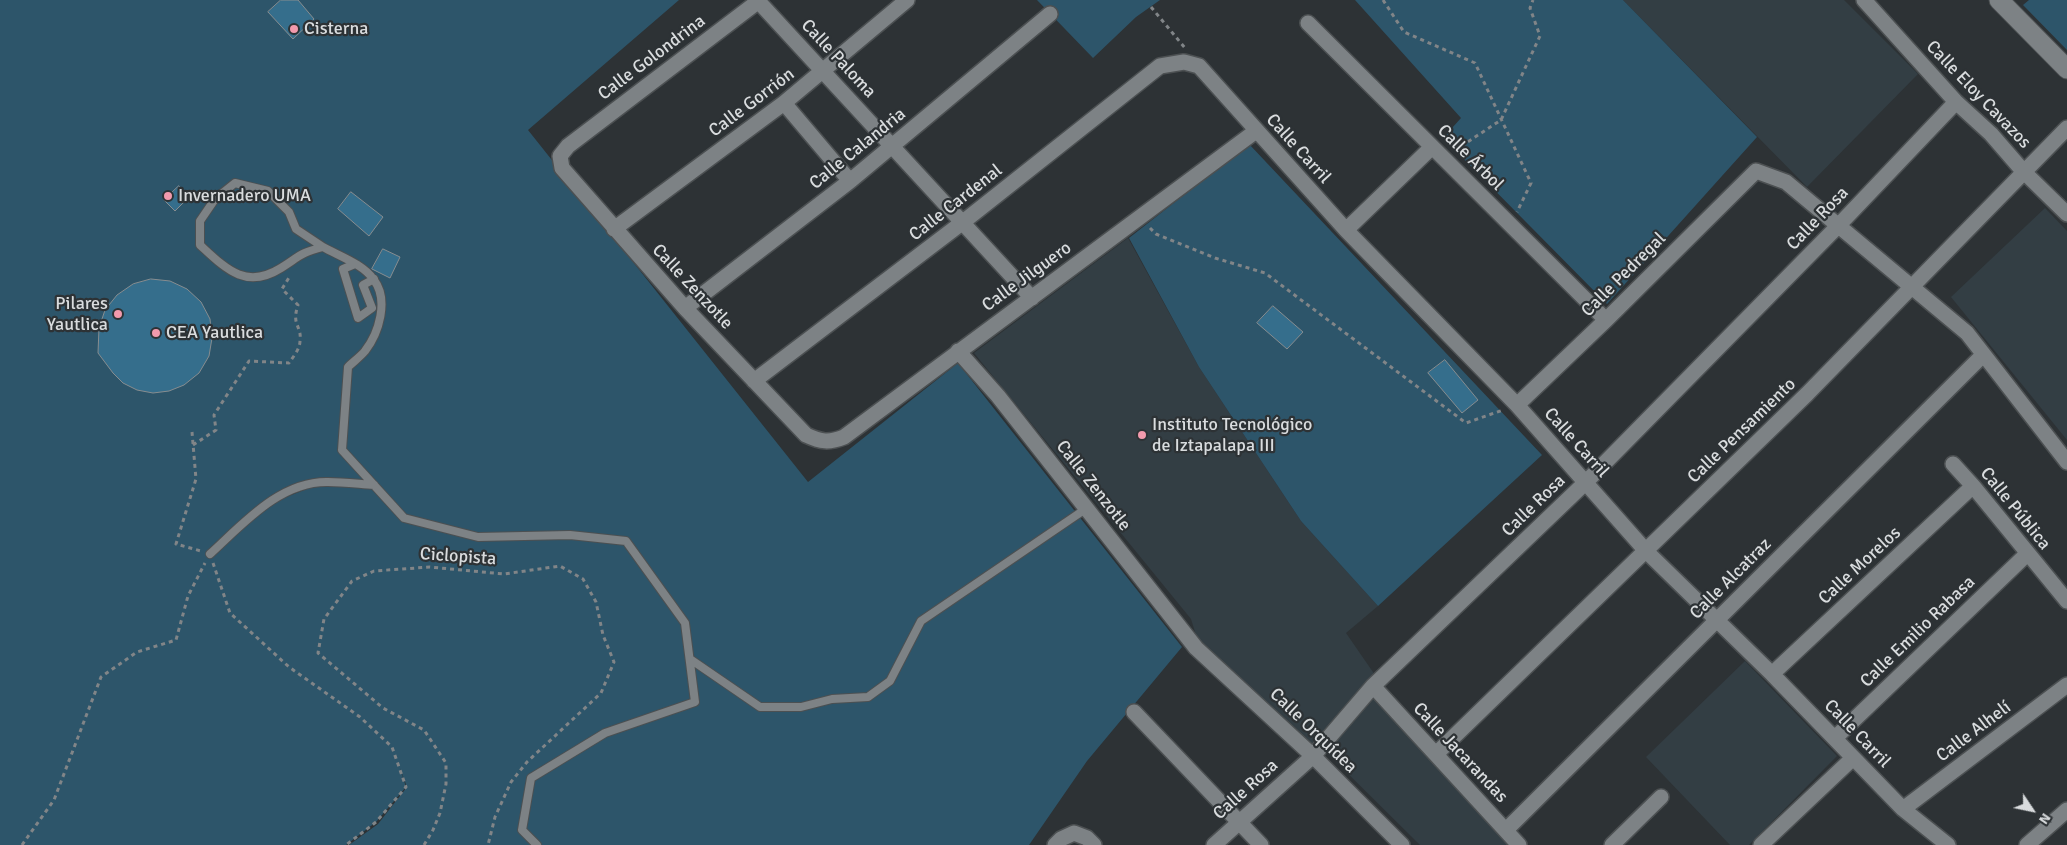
<!DOCTYPE html>
<meta charset="utf-8">
<style>
body{margin:0}
#map{position:relative;width:2067px;height:845px;overflow:hidden;background:#2d3235;font-family:Signika,sans-serif}
canvas{display:block}
.north{position:absolute;left:2007px;top:785px;width:50px;height:50px;-webkit-text-stroke:4px #2d3235;paint-order:stroke;rotate:124deg;font-size:14px;font-weight:700;line-height:20px;text-align:center;color:#d9dcde}
.north::after{content:'';display:block;margin:auto;width:18px;height:22px;background:#d9dcde;clip-path:polygon(50% 0,100% 100%,50% 72%,0 100%)}
</style>
<div id="map">
<canvas width="2067" height="845"></canvas>
<div class="north">N</div>
</div>
<script>
const g = document.querySelector('canvas').getContext('2d');
g.lineJoin = 'round';
function fillPath(path, color) {
  g.fillStyle = color;
  g.fill(path, 'evenodd');
}
function strokePath(path, color, width, dash) {
  g.strokeStyle = color;
  g.lineWidth = width;
  g.lineCap = dash ? 'butt' : 'round';
  g.setLineDash(dash || []);
  g.stroke(path);
}
function label(font, color, halo, rows, align = 'center') {
  g.font = font + ' Signika,sans-serif';
  g.lineWidth = 4.5;
  g.setLineDash([]);
  g.textBaseline = 'middle';
  g.strokeStyle = halo;
  g.fillStyle = color;
  for (const [text, x, y, turn = 0] of rows) {
    g.save();
    g.translate(x, y);
    g.rotate((+turn || 0) * Math.PI / 180);
    g.textAlign = isNaN(turn) ? turn : align;
    if (halo) g.strokeText(text, 0, 0);
    g.fillText(text, 0, 0);
    g.restore();
  }
}
const built = new Path2D(`
 M1623,0H1844L1918,74L1807,187Z
 M2045,208L2067,231V440L1951,297Z
 M1128,238L1199,367L1301,521L1378,606L1346,633L1375,675L1308,757L1200,648L1191,619L974,353Z
 M1745,661L1837,756L1749,845H1730L1646,757Z
 M1372,697L1513,841L1510,845H1420L1325,751Z`);
const green = new Path2D(`
 M0,0H679L528,130L808,482L958,363L1182,647L1087,761L1029,845H349L378,824L407,787L400,768L406,787L376,822L346,845H0ZM322,483L271,503L291,488Z
 M1037,0H1160L1136,17L1093,58Z
 M1355,0H1623L1757,137L1607,304L1443,138L1461,118Z
 M2029,0H2067V50L2023,5Z
 M1249,144L1542,455L1378,606L1301,521L1199,367L1129,238Z`);
const building = new Path2D(`
 M281,0H298L314,19L293,39L268,12Z
 M179,186L189,197L175,211L164,200Z
 M351,192L383,217L369,236L338,209Z
 M383,249L400,257L390,278L372,269Z
 M151,279L170,281L187,289L201,302L210,319L212,338L209,356L199,373L184,385L169,391L153,393L137,390L123,383L113,373L98,353L99,328L105,310L117,295L133,284Z
 M1273,306L1303,332L1287,349L1257,323Z
 M1445,360L1478,400L1462,413L1428,373Z`);
const path = new Path2D(`
 M1383,0L1404,32L1475,63L1531,183L1517,212
 M1151,7L1185,48
 M1453,145H1463L1501,120L1540,36L1530,8L1533,0
 M1150,228L1156,234L1215,258L1265,273L1466,423L1503,410
 M192,432L196,479L176,544L201,551
 M193,445L216,430L214,415L249,361L289,363C293,357 300,349 300,341C302,325 291,326 298,305L282,289L290,276
 M213,563L230,613L289,667L360,717L392,747L406,787L376,822L346,845
 M22,845L54,800L101,677L137,652L176,640L188,596L205,563
 M424,845L433,830L440,813L446,784V763L424,730L383,708L318,653L324,619L352,581L374,571L430,567L504,574L560,566L583,579L596,602L603,635L614,662L601,693L527,762L511,782L495,817L488,845`);
const service = new Path2D(`
 M323,247L296,229L289,212L268,191L235,183L215,199L200,221V245C226,269 246,290 281,268C300,256 300,253 323,247C339,256 363,264 374,280C389,300 379,333 365,351C360,357 353,362 348,367L342,450L404,518L478,537L570,535L626,541L685,623L695,702L605,733L531,778L522,830L537,845
 M355,264L343,269L358,318L372,308L363,285L374,279
 M210,554C243,524 280,481 328,482C343,482 359,484 374,485
 M690,659L760,707H801L832,699L868,697L890,681L921,621L1087,508`);
const minor = new Path2D(`
 M760,0L568,146L560,156L562,168L685,308L806,435C821,442 829,443 844,437L1256,131
 M1864,0L1956,102L1991,134L2023,171L2067,214
 M758,1L1032,298
 M1308,23L1606,320
 M784,103L850,181
 M614,229L784,103L907,0
 M1346,230L1432,147
 M685,308L850,181L1050,14
 M958,351L998,396L1196,648L1313,756L1402,845
 M754,381L963,222L1160,66L1184,62L1199,66L1346,230L1517,405L1646,551L1772,674L1903,809L1948,845
 M1517,405L1606,320L1756,171L1786,182L1967,333L2067,462
 M1953,464L1973,486L2067,601
 M1772,674L1973,486
 M1373,686L1519,845
 M1134,712L1261,845
 M1835,738L2027,554
 M1436,754L1807,394L2067,128
 M1903,809L2067,685
 M1506,830L1983,355
 M1055,845L1061,839L1074,833L1087,838L1094,845
 M1214,845L1313,756L1373,686L1586,482L1838,226L1956,102
 M1612,845L1661,797
 M1761,845L1853,758
 M2027,845L2067,810`);
const tertiary = new Path2D(`
 M1999,0L2067,69`);
const markers = [
 [294,29,5,"#f29aad"],
 [168,196,5,"#f29aad"],
 [118,314,5,"#f29aad"],
 [156,333,5,"#f29aad"],
 [1142,435,5,"#f29aad"]
];
const poiNames = [
 ["Cisterna",304,29],
 ["Invernadero UMA",178,196],
 ["Pilares",108,304,"right"],
 ["Yautlica",108,325,"right"],
 ["CEA Yautlica",166,333],
 ["Instituto Tecnológico",1152,425],
 ["de Iztapalapa III",1152,446]
];
const streetNames = [
 ["Calle Golondrina",652,58,-37],
 ["Calle Paloma",838,59,47],
 ["Calle Eloy Cavazos",1978,95,46],
 ["Calle Gorrión",752,103,-37],
 ["Calle Calandria",858,149,-39],
 ["Calle Carril",1298,149,48],
 ["Calle Árbol",1470,158,45],
 ["Calle Cardenal",956,203,-38],
 ["Calle Rosa",1818,219,-46],
 ["Calle Pedregal",1624,275,-45],
 ["Calle Jilguero",1027,277,-36],
 ["Calle Zenzotle",692,287,47],
 ["Calle Pensamiento",1742,431,-44],
 ["Calle Carril",1576,443,48],
 ["Calle Zenzotle",1093,486,52],
 ["Calle Rosa",1534,506,-44],
 ["Calle Pública",2015,509,51],
 ["Ciclopista",458,557,4],
 ["Calle Morelos",1860,566,-43],
 ["Calle Alcatraz",1731,579,-45],
 ["Calle Emilio Rabasa",1918,632,-44],
 ["Calle Orquídea",1313,731,44],
 ["Calle Alhelí",1974,732,-37],
 ["Calle Carril",1857,734,46],
 ["Calle Jacarandas",1460,753,47],
 ["Calle Rosa",1246,790,-42]
];
fillPath(built, '#333e44');
fillPath(green, '#2d556a');
fillPath(building, '#356e8c');
strokePath(building, '#878d90', 1);
strokePath(service, '#4c5052', 10);
strokePath(minor, '#4c5052', 18);
strokePath(tertiary, '#4c5052', 21);
strokePath(path, '#818588', 3, [4, 4]);
strokePath(service, '#7d8285', 8);
strokePath(minor, '#7d8285', 15);
strokePath(tertiary, '#7d8285', 19);
for (const [x, y, r, color] of markers) {
  const dot = new Path2D();
  dot.arc(x, y, r, 0, 2 * Math.PI);
  g.fillStyle = color;
  g.fill(dot);
  strokePath(dot, '#2d3235', 2);
}
label('18px', '#d9dcde', '#2d3235', poiNames, 'left');
label('18px', '#d9dcde', '#2d3235', streetNames);
</script>
